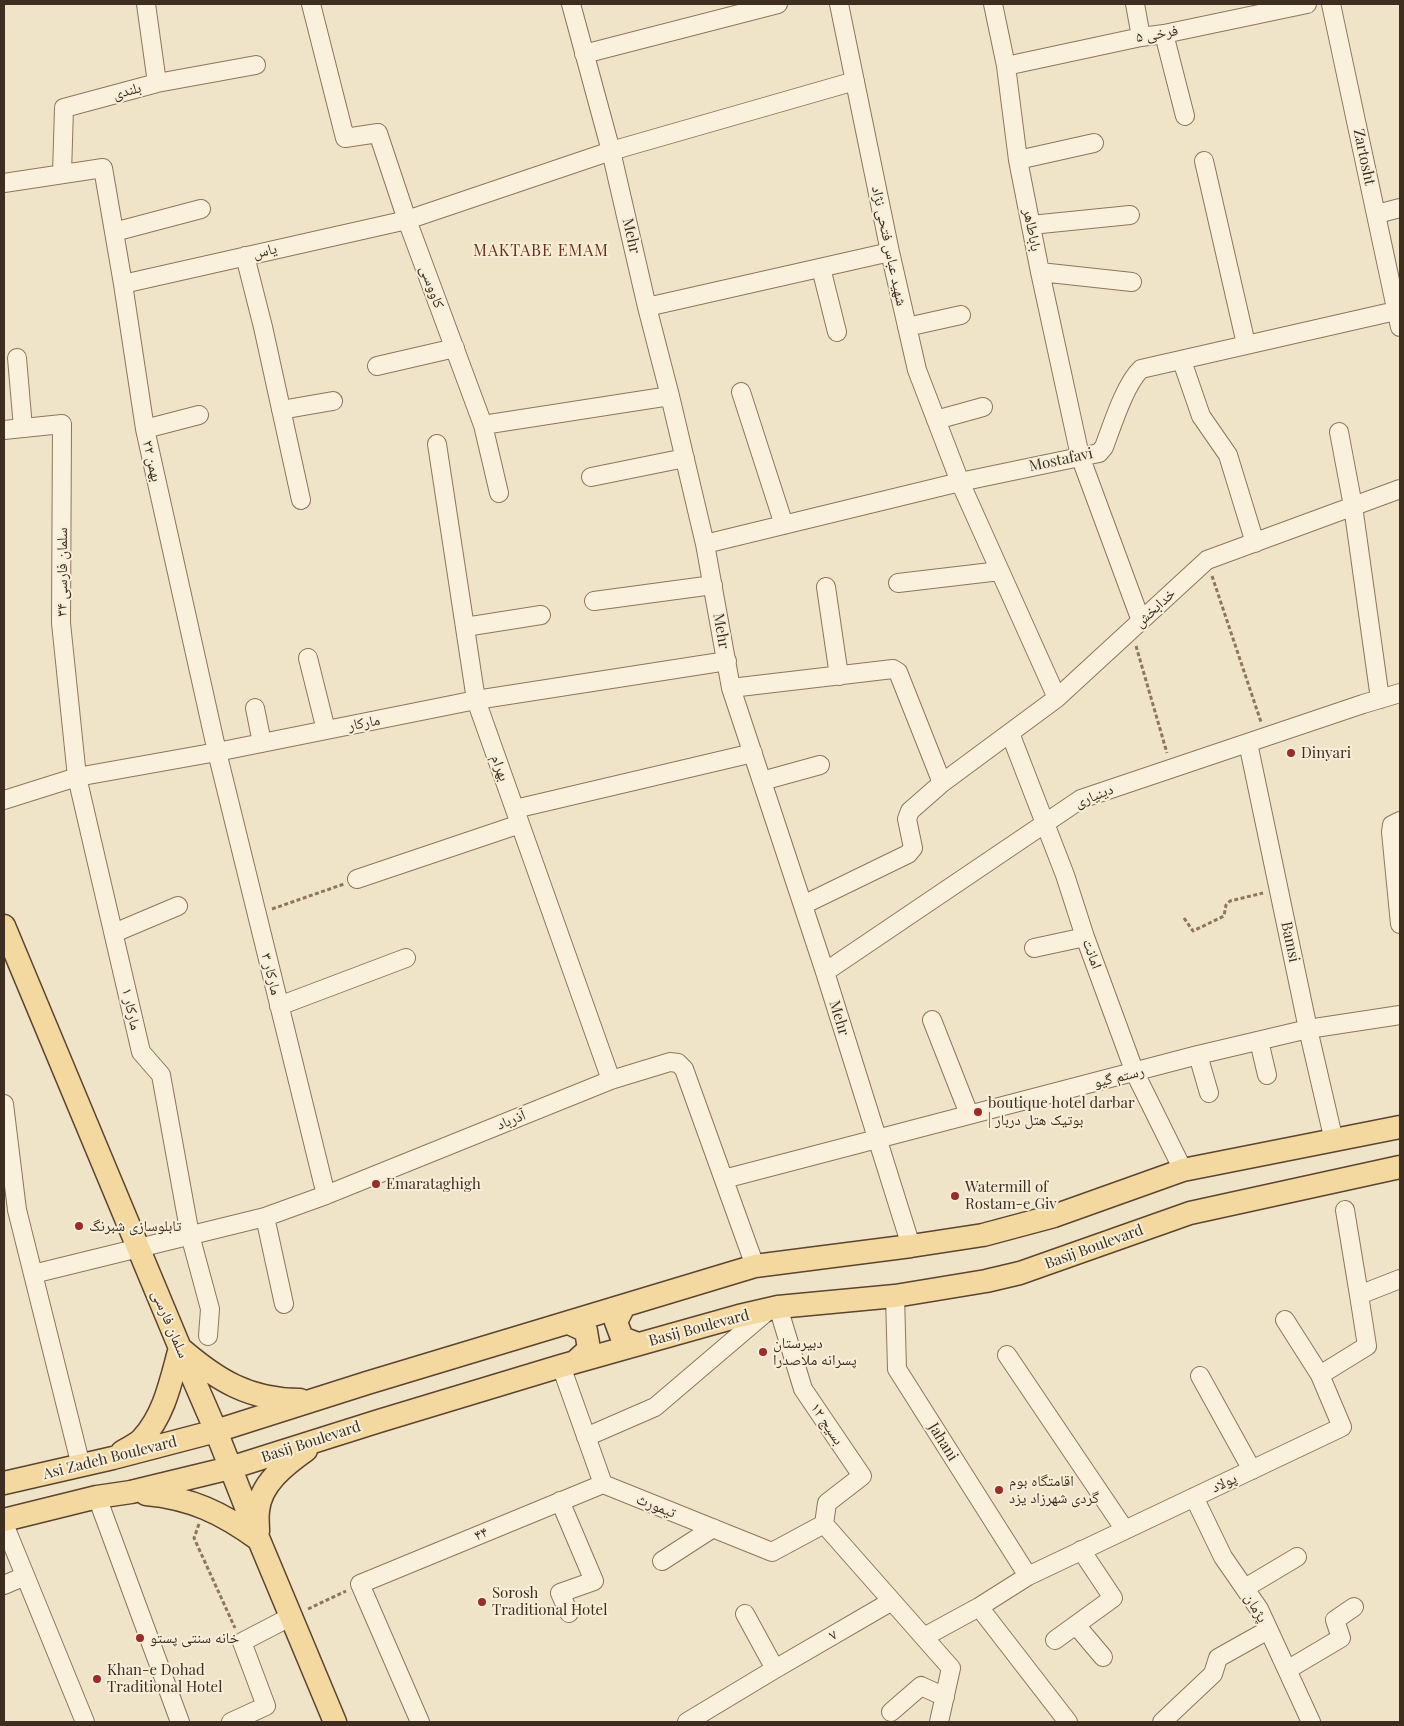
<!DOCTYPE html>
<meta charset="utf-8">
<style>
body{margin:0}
#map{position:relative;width:1404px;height:1726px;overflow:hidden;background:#f0e4c8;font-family:"Playfair Display",serif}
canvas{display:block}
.frame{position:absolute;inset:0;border:5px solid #3d2e20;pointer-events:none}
</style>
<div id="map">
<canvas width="1404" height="1726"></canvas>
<div class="frame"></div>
</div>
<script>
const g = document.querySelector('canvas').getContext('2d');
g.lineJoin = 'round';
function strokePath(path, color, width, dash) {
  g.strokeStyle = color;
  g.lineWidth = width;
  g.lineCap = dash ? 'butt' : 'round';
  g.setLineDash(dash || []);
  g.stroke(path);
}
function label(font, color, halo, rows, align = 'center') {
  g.font = font + ' "Playfair Display","Noto Naskh Arabic",serif';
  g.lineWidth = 4;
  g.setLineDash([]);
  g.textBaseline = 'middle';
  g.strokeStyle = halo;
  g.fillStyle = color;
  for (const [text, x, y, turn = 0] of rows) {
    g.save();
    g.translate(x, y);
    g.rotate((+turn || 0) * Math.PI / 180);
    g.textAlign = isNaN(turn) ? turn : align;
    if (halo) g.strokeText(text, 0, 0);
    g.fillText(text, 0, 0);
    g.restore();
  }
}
const path = new Path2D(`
 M1212,576L1261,722
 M1136,646L1167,753
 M272,909L344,884
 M1184,918L1193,931L1224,916L1226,905L1230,901L1263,893
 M199,1524L194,1538L235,1628
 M308,1609L346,1591`);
const minor = new Path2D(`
 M146,4L157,83
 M311,4L345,138L378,133L407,220L483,425L499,493
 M571,4L611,151L647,307L670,396L705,544L731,688L825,972L911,1246
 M839,4L890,252L917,370L960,482L1057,698
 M993,4L1006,66L1018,160L1040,272L1080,456L1141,621
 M1135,4L1141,37
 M1331,4L1400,327
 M1164,34L1185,116
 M584,54L778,4
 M1006,66L1141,37L1164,34L1307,4
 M1018,160L1094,143
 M1204,161L1246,344
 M62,174L64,108L157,83L256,65
 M4,183L103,168L123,284L145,429L217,752L326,1195
 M1377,214L1400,208
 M1031,225L1130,215
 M114,232L201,209
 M245,256L263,327L301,500
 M821,268L837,332
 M1040,272L1132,282
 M123,284L407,220L611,151L855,81
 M647,307L890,252
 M907,327L961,315
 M17,358L23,428
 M1182,361L1201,416L1228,455L1255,543
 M377,366L455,348
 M741,392L784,525
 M281,410L333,401
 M936,420L983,407
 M483,425L670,396
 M145,429L199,415
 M4,430L62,424L61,623L77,777L141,1052L161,1075L190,1235L210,1309L208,1336
 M1339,432L1353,506L1380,699
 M437,444L476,700L611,1080
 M591,477L685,458
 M705,544L960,482L1099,453L1104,447C1112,426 1125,384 1141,369L1400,310
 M898,583L1000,571
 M826,587L839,676
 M594,601L713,585
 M465,627L541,615
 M308,658L326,730
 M731,688L893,669L898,672L942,783
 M255,708L262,743
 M1010,733L1065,875L1085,937L1135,1073L1183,1170
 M1248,743L1308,1029L1334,1141
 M762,781L820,765
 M4,800L77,777L217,752L476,700L727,661
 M515,809L753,753
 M1400,821L1392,825L1391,832L1400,924
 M357,879L520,824
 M803,905L908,854L913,848L907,819L910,811L942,783L1057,698L1207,560L1400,489
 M114,933L178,906
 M1034,948L1085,937
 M825,972L1081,799L1363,704L1400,693
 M279,1006L406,958
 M932,1020L969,1114
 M1259,1041L1267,1075
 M1198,1055L1209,1093
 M4,1104L17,1210L81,1466
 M724,1179L1198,1055L1308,1029L1400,1015
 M1345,1210L1359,1295
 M265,1217L284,1304
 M33,1274L265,1217L326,1195L611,1080L670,1062L678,1063L684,1069L755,1266
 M895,1296L897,1369L1028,1576
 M778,1307L803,1389L862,1476L827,1503L824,1524
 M1285,1320L1320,1375
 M1007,1355L1125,1530
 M561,1366L603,1484L772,1552L824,1524
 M1200,1376L1252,1470
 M586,1437L655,1407L770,1309
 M97,1497L180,1722
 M1194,1497L1223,1557L1259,1609L1311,1722
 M560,1501L594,1581L560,1593L569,1613
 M4,1524L85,1722
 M824,1524L951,1668L939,1722
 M662,1561L713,1528
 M4,1585L25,1576
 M1245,1588L1297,1557
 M979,1607L1068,1722
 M745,1614L775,1669
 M1076,1625L1103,1657
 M924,1637L979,1607L1028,1576L1342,1427L1320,1375L1367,1346L1359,1295L1400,1279
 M1055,1640L1113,1598L1081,1550
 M1287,1670L1341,1638L1335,1620L1354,1607
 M891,1712L921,1686L945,1697
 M231,1722L266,1706L242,1642L292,1616
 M420,1722L360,1584L603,1484
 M687,1722L775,1669L892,1601
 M1162,1722L1213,1674L1218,1658L1268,1630`);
const major = new Path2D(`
 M4,926L180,1348L216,1431L259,1540L335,1722
 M624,1306L616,1322L622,1338L638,1344
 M569,1323L586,1331L589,1349L575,1362
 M122,1452C129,1448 137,1444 142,1439C165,1414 171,1380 180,1348C217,1380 249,1400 300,1400
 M4,1483L113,1458L216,1431L367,1383L755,1266L911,1246L983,1235L1054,1216L1183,1170L1400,1127
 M146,1494C191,1498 222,1513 258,1539
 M4,1520L97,1497L131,1492L230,1468L379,1421L561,1366L739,1316L778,1307L895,1296L986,1281L1020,1273L1190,1213L1400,1167
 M258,1531C258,1525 257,1518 258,1511C260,1484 285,1465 306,1450`);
const markers = [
 [1291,753,5,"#9e2a2b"],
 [978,1112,5,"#9e2a2b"],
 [376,1184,5,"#9e2a2b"],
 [955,1196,5,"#9e2a2b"],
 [79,1226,5,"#9e2a2b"],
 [763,1352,5,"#9e2a2b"],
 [999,1490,5,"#9e2a2b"],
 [482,1602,5,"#9e2a2b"],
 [140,1638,5,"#9e2a2b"],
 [97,1679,5,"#9e2a2b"]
];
const streetNames = [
 ["فرخی ۵",1157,34,-10],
 ["بلندی",127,91,-15],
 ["Zartosht",1364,157,78],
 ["باباطاهر",1032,230,79],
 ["Mehr",631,236,77],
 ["شهید عباس فتحی نژاد",889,246,78],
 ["یاس",265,251,-13],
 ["کاووسی",432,287,70],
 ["Mostafavi",1061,460,-12],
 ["۲۲ بهمن",152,461,77],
 ["سلمان فارسی ۳۴",62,572,-90],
 ["خدابخش",1155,608,-43],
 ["Mehr",721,631,80],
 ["مارکار",364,723,-11],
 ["بهرام",500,768,70],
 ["دینیاری",1094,796,-22],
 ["Bamsi",1290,942,78],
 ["امانت",1092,954,70],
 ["مارکار ۳",271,974,76],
 ["مارکار ۱",131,1009,77],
 ["Mehr",839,1018,73],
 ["رستم گیو",1119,1077,-14],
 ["آذرباد",511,1120,-22],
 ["Basij Boulevard",1094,1247,-20],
 ["سلمان فارسی",170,1324,67],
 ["Basij Boulevard",699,1328,-15],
 ["بسیج ۱۲",827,1424,56],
 ["Basij Boulevard",311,1442,-18],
 ["Jahani",943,1442,58],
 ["Asi Zadeh Boulevard",110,1458,-14],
 ["پولاد",1224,1483,-25],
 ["تیمورث",656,1506,22],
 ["۴۴",481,1534,-23],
 ["پژمان",1256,1608,60],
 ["۷",833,1635,-30]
];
const poiNames = [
 ["Dinyari",1301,753],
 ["boutique hotel darbar",988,1103],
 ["| بوتیک هتل دربار",988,1120],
 ["Emarataghigh",386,1184],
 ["Watermill of",965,1187],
 ["Rostam-e Giv",965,1204],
 ["تابلوسازی شبرنگ",89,1226],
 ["دبیرستان",773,1343],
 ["پسرانه ملاصدرا",773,1360],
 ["اقامتگاه بوم",1009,1481],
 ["گردی شهرزاد یزد",1009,1498],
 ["Sorosh",492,1593],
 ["Traditional Hotel",492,1610],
 ["خانه سنتی پستو",150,1638],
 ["Khan-e Dohad",107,1670],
 ["Traditional Hotel",107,1687]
];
const neighbourhoodNames = [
 ["MAKTABE EMAM",541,251]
];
strokePath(minor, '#8d765c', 20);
strokePath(major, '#5b4430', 25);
strokePath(path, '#8d765c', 3, [4, 2.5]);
strokePath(minor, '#faf1dc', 18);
strokePath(major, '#f3d9a0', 22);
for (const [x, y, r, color] of markers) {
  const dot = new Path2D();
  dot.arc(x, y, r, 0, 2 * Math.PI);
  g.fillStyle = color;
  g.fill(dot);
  strokePath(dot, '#f7eed8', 2);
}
label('15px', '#3d2e20', '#f7eed8', streetNames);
label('15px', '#3d2e20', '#f7eed8', poiNames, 'left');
g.letterSpacing = '1px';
label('16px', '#6b2e1e', '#f7eed8', neighbourhoodNames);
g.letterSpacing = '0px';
</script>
